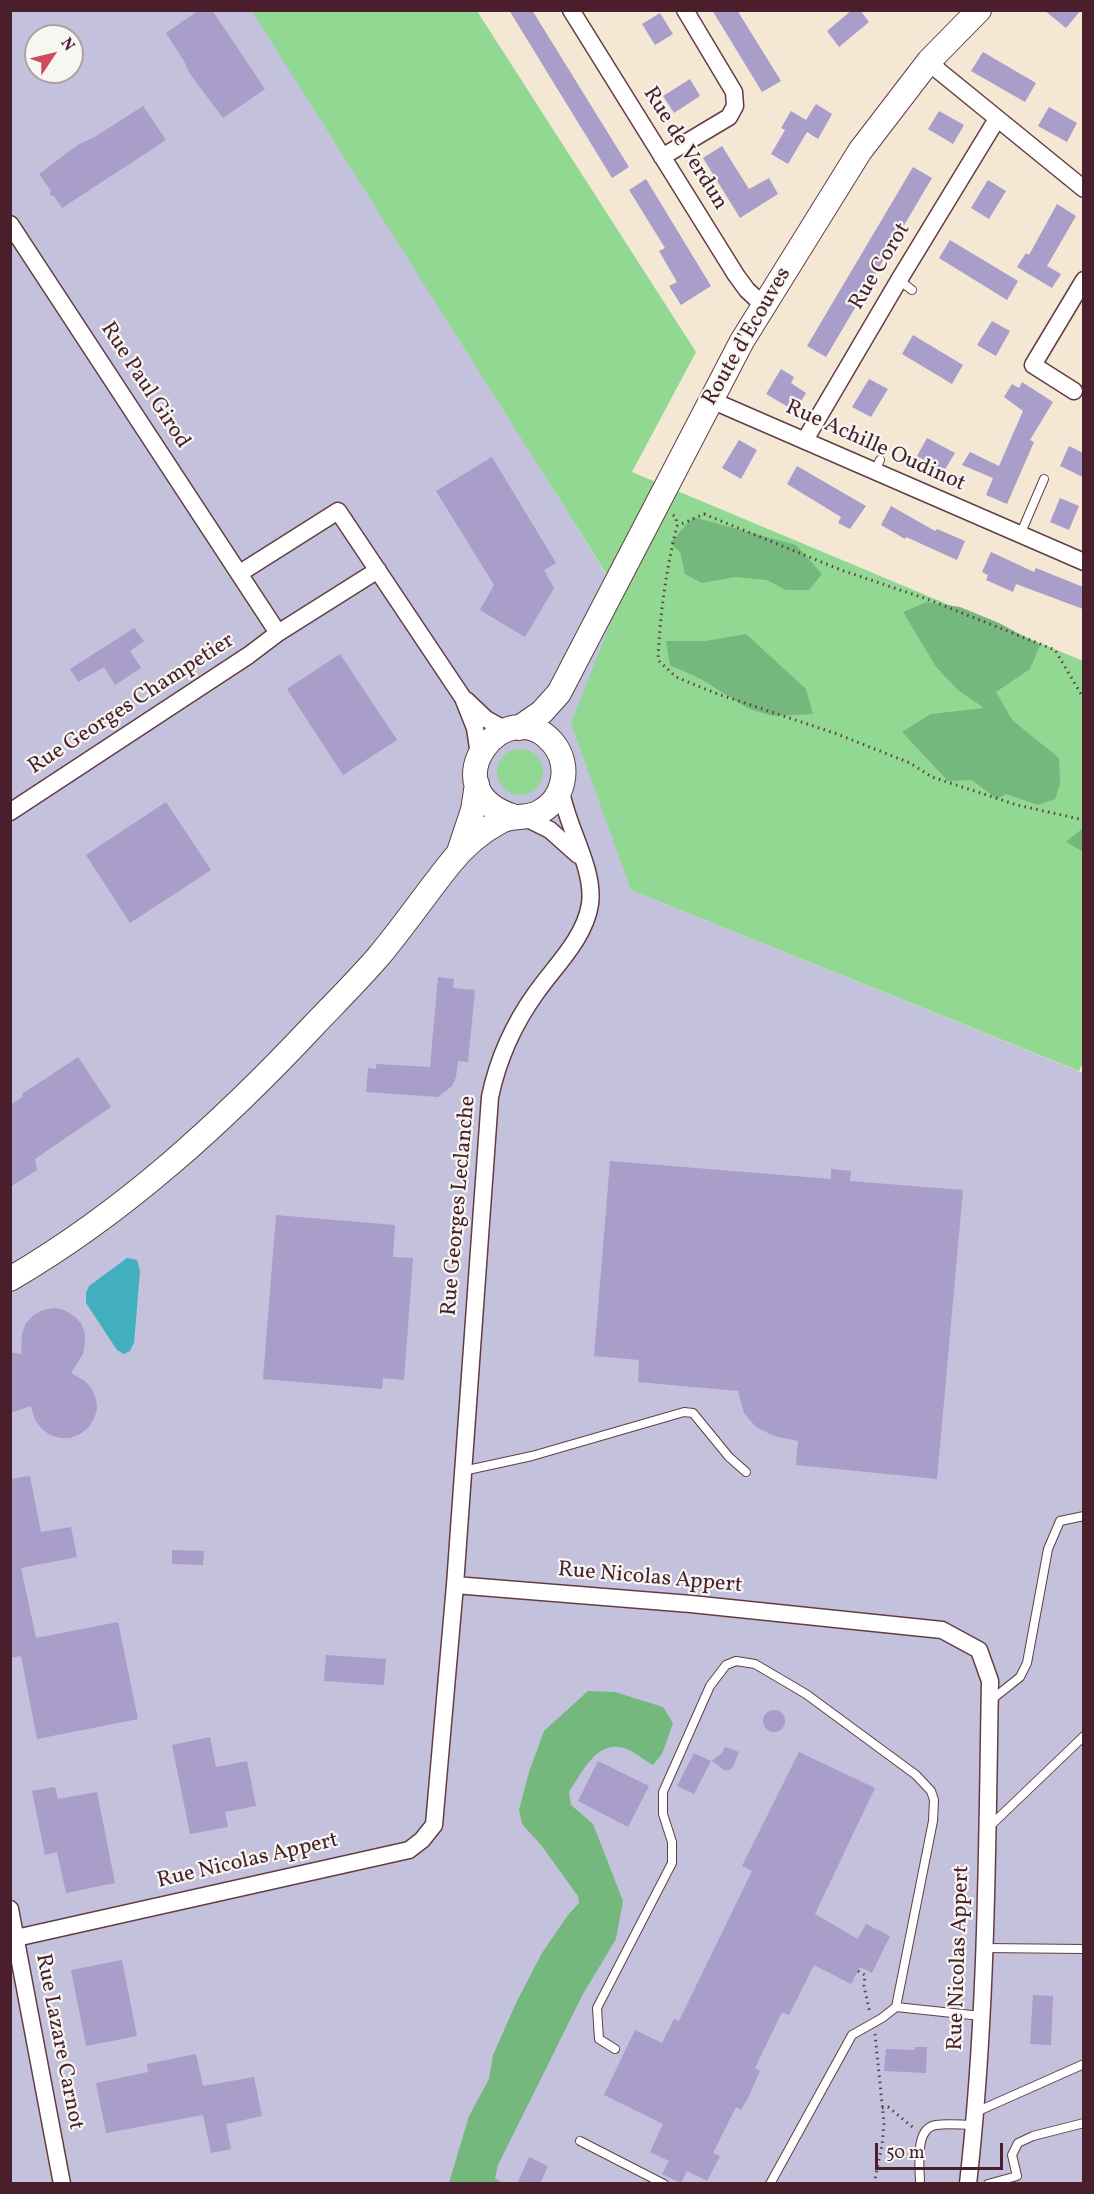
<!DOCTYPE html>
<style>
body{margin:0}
#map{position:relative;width:1094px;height:2194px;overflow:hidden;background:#f4e7d4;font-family:Vollkorn,serif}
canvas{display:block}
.frame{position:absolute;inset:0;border:12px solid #4a1f2b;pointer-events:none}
.north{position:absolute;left:24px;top:24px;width:60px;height:60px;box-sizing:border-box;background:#f6f6f2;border:2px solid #b1a0a2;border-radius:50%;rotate:55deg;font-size:16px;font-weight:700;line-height:24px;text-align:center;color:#4a1f2b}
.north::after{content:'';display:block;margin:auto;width:21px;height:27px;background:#d1495b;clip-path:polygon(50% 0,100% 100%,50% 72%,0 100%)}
.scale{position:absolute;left:875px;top:2143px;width:128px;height:27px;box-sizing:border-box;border:3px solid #4a1f2b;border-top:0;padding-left:8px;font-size:18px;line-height:21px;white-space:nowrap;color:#4a1f2b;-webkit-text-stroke:4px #f6f6f2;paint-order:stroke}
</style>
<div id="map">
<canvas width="1094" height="2194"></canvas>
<div class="frame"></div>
<div class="north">N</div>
<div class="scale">50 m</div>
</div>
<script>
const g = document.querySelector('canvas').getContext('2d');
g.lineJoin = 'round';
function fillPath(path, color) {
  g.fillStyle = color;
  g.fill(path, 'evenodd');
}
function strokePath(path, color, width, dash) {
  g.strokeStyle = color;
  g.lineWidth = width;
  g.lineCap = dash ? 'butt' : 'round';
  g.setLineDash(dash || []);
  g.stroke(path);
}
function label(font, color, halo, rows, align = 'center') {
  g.font = font + ' Vollkorn,serif';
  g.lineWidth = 4.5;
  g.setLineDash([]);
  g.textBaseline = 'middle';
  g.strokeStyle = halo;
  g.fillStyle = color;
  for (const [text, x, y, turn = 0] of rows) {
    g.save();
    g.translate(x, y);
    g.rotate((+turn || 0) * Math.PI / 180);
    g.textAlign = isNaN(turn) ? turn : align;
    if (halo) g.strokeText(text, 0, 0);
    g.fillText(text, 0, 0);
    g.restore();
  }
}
const industrial = new Path2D(`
 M11,11H255L621,598L631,890L1083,1073V2183L11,2184ZM36,36H72V72H36Z`);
const green = new Path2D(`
 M252,11H477L696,352L632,472L1083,661V828L1067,842L1083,852L1084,1060L1079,1071L631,890L571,723L621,597Z
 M497 772a23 23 0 1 1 46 0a23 23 0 1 1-46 0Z`);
const forest = new Path2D(`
 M693,517L796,545L822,574L809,590H786L767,580L735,577L702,583L685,574L680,552L670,543Z
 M927,602L960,607L999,623L1040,645L1030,669L996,692L1012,720L1059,758L1060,784L1055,799L1038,805L1006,794L997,799L972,780L948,781L902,732L931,714L984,708L958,690L936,667L903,612Z
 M746,634L806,689L813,714L773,716L749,709L701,679L670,665L666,641H706Z
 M1083,828V852L1066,842Z
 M588,1691L615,1692L663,1707L673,1723L662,1754L653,1765C644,1760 634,1751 624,1748C596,1740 582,1773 569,1792L571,1805L593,1824L623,1901L616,1939L583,1994L498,2165L495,2178L502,2183H449L469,2116L489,2079L493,2055L517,2001L542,1953L568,1915L579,1903L578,1896L541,1845L522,1824L519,1810L529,1772L544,1731Z`);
const water = new Path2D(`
 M127,1258L137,1260L140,1271L134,1343L130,1351L124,1354L117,1350L86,1303V1293L89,1286Z`);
const building = new Path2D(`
 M199,10H212L265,89L223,118L190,74L184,61L166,33Z
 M509,10H532L629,167L612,178Z
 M712,10H737L781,81L762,92Z
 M852,10H860L869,22L839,47L827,31Z
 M1044,10H1081L1066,28Z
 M660,13L673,34L655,45L642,24Z
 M983,52L1036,83L1025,102L971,71Z
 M690,79L700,96L674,113L663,96Z
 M816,104L832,114L818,139L807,132L788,164L771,154L785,130L781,128L791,111L806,120Z
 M143,106L166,140L62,208L54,196L50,195L51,191L39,174L79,144L95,137Z
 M1049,107L1077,123L1067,142L1038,126Z
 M939,111L964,125L953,144L928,129Z
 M722,146L749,189L769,178L778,194L740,218L703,158Z
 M913,167L932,178L826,357L807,346Z
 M646,179L711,286L681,305L669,286L677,282L659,251L665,248L629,190Z
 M988,180L1006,191L989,219L971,208Z
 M1057,204L1076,216L1047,266L1061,274L1052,288L1017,267L1026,253L1029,255Z
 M950,240L1018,281L1007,300L939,258Z
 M992,321L1010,331L996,356L977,345Z
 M913,335L963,365L952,384L902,354Z
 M781,369L794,377L791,383L806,393L795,411L766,394Z
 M869,379L888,389L871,417L852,407Z
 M1022,382L1053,402L1030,440L1034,442L1007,504L986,495L993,478L962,465L970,452L999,466L1023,411L1004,397L1012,384L1019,388Z
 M927,438L955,453L944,471L917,456Z
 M739,440L757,450L741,479L722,468Z
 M1069,446L1083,453V477L1060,466Z
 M492,457L556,563L544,570L554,588L525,637L480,610L494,585L436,491Z
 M797,466L866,506L850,529L838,523L841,517L787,484Z
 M1060,498L1079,506L1069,530L1050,522Z
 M891,506L935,531L937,529L965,541L957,560L906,537L905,539L881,525Z
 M991,552L1034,572L1036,568L1083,587V609L1016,584L1013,592L986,580L988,575L982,572Z
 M134,628L144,641L130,651L141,668L115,685L104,667L78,682L70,669Z
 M340,654L397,740L343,775L287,689Z
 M166,802L211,870L130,923L86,855Z
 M438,977L454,979L453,988L475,990L468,1062L458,1061L456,1077L452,1086L438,1097L366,1092L368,1068L376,1069V1064L430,1067Z
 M78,1057L111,1107L35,1159L37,1170L10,1187V1105L23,1097L22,1094Z
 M610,1161L831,1179V1169L851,1171L850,1181L963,1190L937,1479L796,1465L798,1441L774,1436L756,1427L744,1413L738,1391L638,1382L639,1360L594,1356Z
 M276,1215L395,1225L393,1257L413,1258L404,1380L383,1378L382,1389L263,1379Z
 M54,1308L64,1310L74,1316L81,1323L85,1333V1343L83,1354L71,1373L85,1381L92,1389L96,1399L97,1409L94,1419L88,1428L80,1434L70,1438H60L50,1435L42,1429L35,1420L31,1406L10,1413V1352L21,1354L22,1333L26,1323L34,1315L43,1310Z
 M30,1476L41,1532L71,1527L77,1557L21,1568L36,1638L118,1622L138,1719L37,1739L21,1656L10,1658V1479Z
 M172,1550L204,1551L203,1565L172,1564Z
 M326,1655L386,1659L384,1685L324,1681Z
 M763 1721a11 11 0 1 1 22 0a11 11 0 1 1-22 0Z
 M210,1737L216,1767L247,1761L256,1806L225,1812L228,1827L190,1834L172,1745Z
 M725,1747L739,1752L733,1767L729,1770H724L712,1761L722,1753Z
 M799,1752L875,1788L815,1914L858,1939L866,1924L890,1936L872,1973L860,1967L851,1984L814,1965L789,2015L782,2012L755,2068L760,2071L748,2098L741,2110L736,2107L713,2153L720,2156L707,2181L687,2171L681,2183L662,2174L669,2161L650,2152L663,2124L604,2095L635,2030L662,2043L674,2019L679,2021L752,1871L742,1866Z
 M694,1753L711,1761L694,1794L677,1786Z
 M598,1761L649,1786L628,1827L578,1801Z
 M55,1787L58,1799L97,1792L115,1883L66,1893L57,1852L45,1855L32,1791Z
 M122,1960L137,2036L86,2046L71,1970Z
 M1033,1995L1053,1996L1051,2045L1030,2044Z
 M915,2047H927L926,2073L884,2071L886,2049L914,2050Z
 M196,2054L203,2086L254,2077L262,2116L226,2124L231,2149L211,2153L203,2115L106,2133L96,2083L148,2072L147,2064Z
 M529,2157L548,2166L540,2184H517Z`);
const path = new Path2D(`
 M673,515L676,517L677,526
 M1084,699L1055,650L927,599L841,570L704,514L677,526C666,570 660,614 658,660L676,677L715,693L837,734L910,763L932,777L1017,805L1084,820
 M858,1971L865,1975L864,1986L870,2013
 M882,2108L888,2107L915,2129
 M874,2184L882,2145L884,2123L875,2034`);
const service = new Path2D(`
 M899,280L912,290
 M875,471L880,460
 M1020,535L1044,479
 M463,1471L532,1456L684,1412L693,1413L729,1457L746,1472
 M990,1701L1020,1677L1027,1663L1048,1549L1060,1521L1084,1516
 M989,1827L1084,1736
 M984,1948L1084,1949
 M896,2007L981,2016
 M615,2049L599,2039L597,2008L672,1863V1842L663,1814V1792L710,1686L726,1665L736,1661L755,1664L806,1694L916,1775L931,1791L934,1800L933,1821L896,2007L882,2018L852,2035L770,2184
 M976,2112L1084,2064
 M580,2141L664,2184
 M920,2184C920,2167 914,2128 936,2125C948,2123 962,2125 974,2125
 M988,2184L1017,2176L1012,2155L1018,2143L1033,2136L1084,2123`);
const minor = new Path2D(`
 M571,10L736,275L747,290L764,306
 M929,61L939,71L1084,189
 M662,157L729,117L735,106L734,92L685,10
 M10,224L278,633
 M1074,391L1033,365L1084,280
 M711,400L1084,562
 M805,440L899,280L997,119
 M240,573L338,511L463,698L475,728L479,755
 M466,700L486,719L506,730
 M10,812L249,655L278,633L378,570
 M524,817L550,830L578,855
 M455,1585L490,1097C498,1059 513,1025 536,993C555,966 585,938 590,904C595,868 566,826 561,790
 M10,1909L62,2184
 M16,1938L409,1850L422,1840L434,1825L455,1585L691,1604L942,1630L979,1650L990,1681C987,1848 987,2017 968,2184`);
const secondary = new Path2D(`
 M519,728L542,712L559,693L742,341L860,151L929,61L979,10
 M459,852L473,810L477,784
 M10,1279C125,1212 224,1121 315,1024C336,1002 358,980 378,957C403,927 425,895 449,865C463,847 480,832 501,821C513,815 525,819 538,813C564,801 572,766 553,743C507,688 428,788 512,816`);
const streetNames = [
 ["Rue de Verdun",684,149,58],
 ["Rue Corot",881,267,-59],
 ["Route d'Ecouves",748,337,-60],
 ["Rue Paul Girod",144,386,57],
 ["Rue Achille Oudinot",875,447,24],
 ["Rue Georges Champetier",132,705,-33],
 ["Rue Georges Leclanche",460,1206,-85],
 ["Rue Nicolas Appert",650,1579,5],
 ["Rue Nicolas Appert",248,1862,-13],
 ["Rue Nicolas Appert",960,1958,-88],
 ["Rue Lazare Carnot",58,2042,79]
];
fillPath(industrial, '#c3c1db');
fillPath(green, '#91d893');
fillPath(forest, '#74b87d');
fillPath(water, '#41afbd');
fillPath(building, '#a99dca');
strokePath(service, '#643d44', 10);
strokePath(minor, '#643d44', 19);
strokePath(secondary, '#643d44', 26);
strokePath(path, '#643d44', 3, [1.5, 4.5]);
strokePath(service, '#fff', 8);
strokePath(minor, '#fff', 16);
strokePath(secondary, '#fff', 24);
label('22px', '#4a1f2b', '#f6f6f2', streetNames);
</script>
